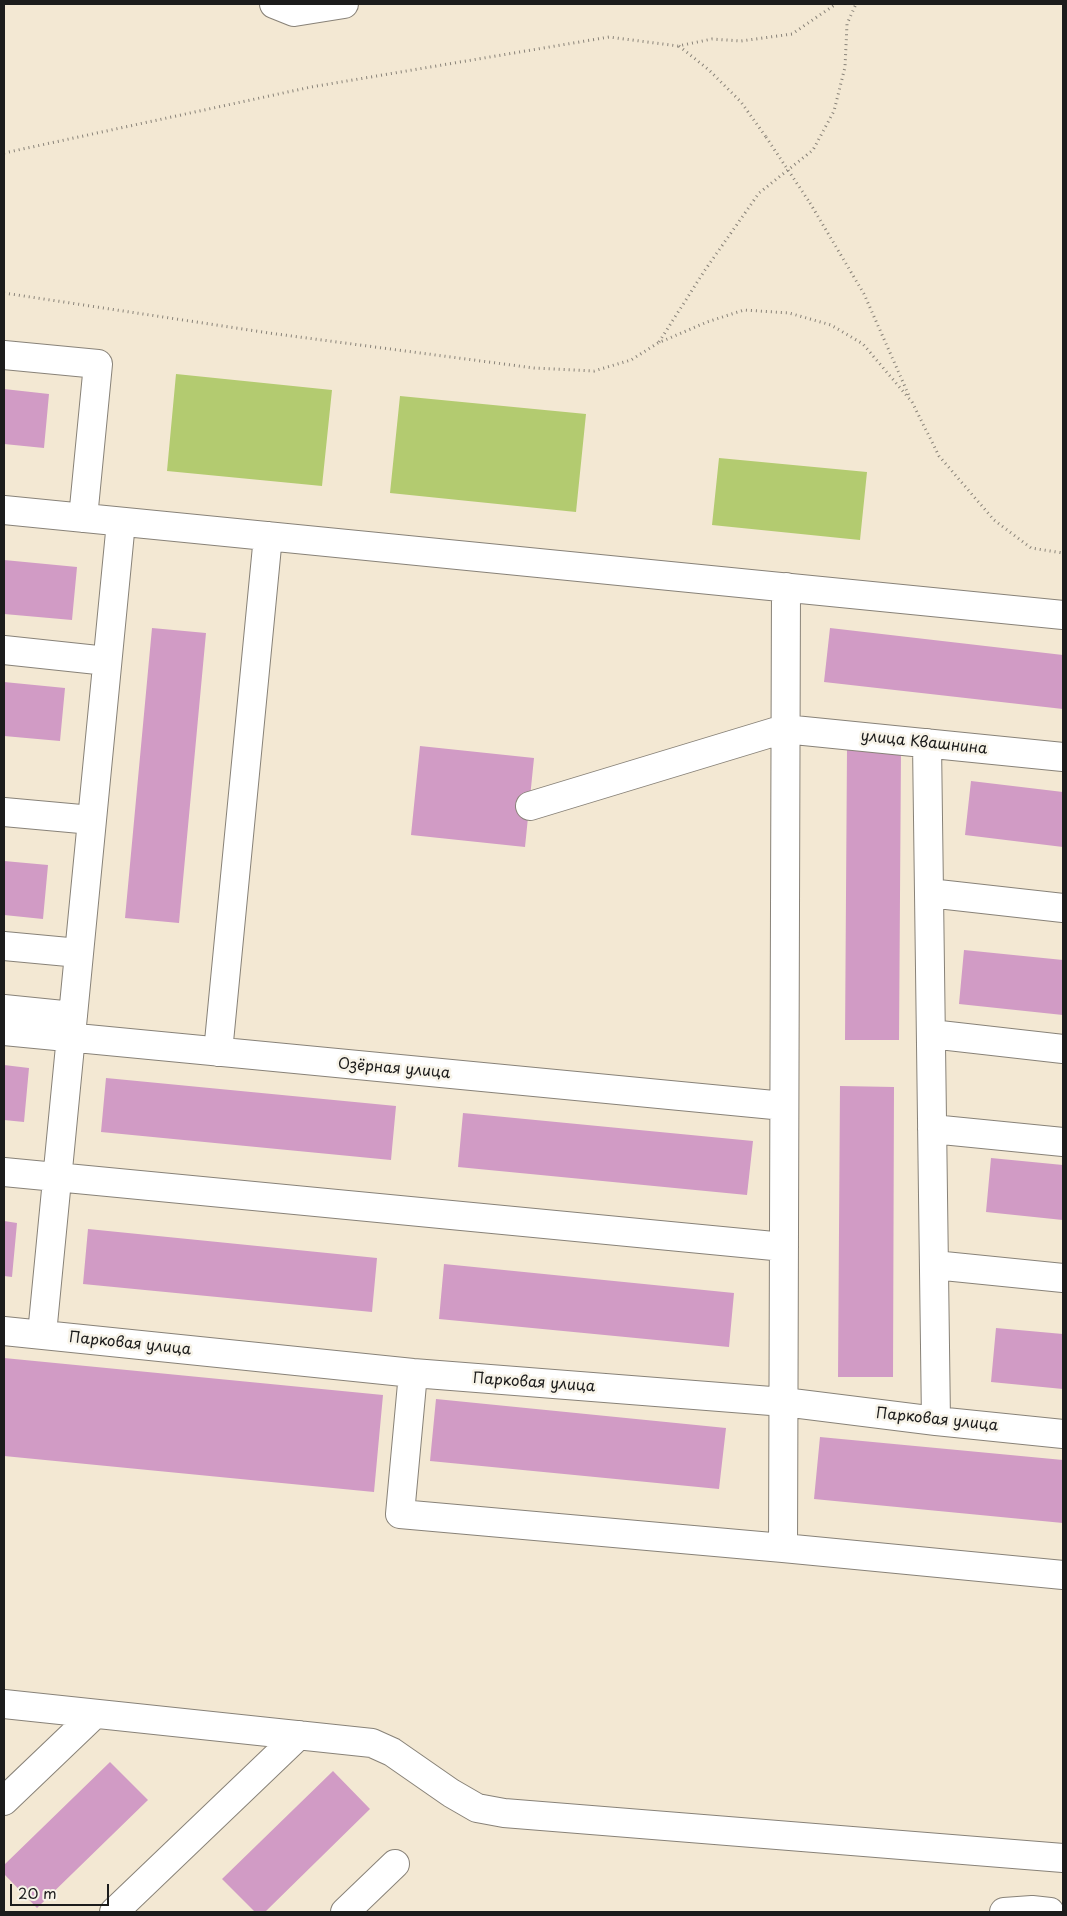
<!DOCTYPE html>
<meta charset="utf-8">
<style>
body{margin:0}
#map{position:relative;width:1067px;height:1916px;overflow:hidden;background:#f3e8d3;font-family:"Playpen Sans",sans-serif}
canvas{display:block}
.frame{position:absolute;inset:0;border:5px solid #1c1c1c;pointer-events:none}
.scale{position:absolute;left:10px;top:1884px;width:99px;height:22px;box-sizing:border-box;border:2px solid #1c1c1c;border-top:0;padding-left:6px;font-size:15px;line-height:18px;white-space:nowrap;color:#1c1c1c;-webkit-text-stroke:4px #f7f3e8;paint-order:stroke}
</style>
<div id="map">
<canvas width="1067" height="1916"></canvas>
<div class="frame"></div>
<div class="scale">20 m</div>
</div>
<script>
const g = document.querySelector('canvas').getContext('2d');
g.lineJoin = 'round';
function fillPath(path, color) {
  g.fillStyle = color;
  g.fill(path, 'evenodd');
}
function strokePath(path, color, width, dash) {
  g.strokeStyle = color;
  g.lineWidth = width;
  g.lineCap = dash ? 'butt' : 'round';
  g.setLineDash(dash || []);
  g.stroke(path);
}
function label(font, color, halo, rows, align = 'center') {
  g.font = font + ' "Playpen Sans",sans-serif';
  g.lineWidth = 5;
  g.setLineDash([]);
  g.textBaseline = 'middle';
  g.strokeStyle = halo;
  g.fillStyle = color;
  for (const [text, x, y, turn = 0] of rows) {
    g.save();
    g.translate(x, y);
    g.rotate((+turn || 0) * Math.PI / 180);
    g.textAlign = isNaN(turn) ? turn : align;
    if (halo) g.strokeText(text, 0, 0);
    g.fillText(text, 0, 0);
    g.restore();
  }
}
const green = new Path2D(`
 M176,374L332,390L322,486L167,471Z
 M400,396L586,414L576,512L390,493Z
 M719,458L867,472L860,540L712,525Z`);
const building = new Path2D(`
 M4,389L49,394L44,448L4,444Z
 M4,560L77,567L72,620L4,614Z
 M152,628L206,633L179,923L125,918Z
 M830,628L1063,655V709L824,682Z
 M4,682L65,688L60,741L4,736Z
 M420,746L534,758L525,847L411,835Z
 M847,749L901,750L899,1040H845Z
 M971,781L1063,792V847L965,835Z
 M4,861L48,865L43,919L4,915Z
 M964,950L1063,960V1015L959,1004Z
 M4,1065L29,1068L24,1122L4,1120Z
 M106,1078L396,1106L391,1160L101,1132Z
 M840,1086L894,1087L893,1377H838Z
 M463,1113L753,1141L747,1195L458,1167Z
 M991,1158L1063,1165V1220L986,1212Z
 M4,1221L17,1223L12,1277L4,1276Z
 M88,1229L377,1258L372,1312L83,1284Z
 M444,1264L734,1293L729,1347L439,1319Z
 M996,1328L1063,1334V1389L991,1382Z
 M4,1358L383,1395L374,1492L4,1456Z
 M436,1399L726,1428L719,1489L430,1461Z
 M820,1437L1063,1460V1523L814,1499Z
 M110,1762L148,1800L37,1908L4,1874V1865Z
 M333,1771L370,1809L265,1912H255L222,1879Z`);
const path = new Path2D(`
 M679,46L709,70L741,102L766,137
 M4,153L311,87L609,37L678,46L712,39L741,41L792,34L836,4
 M810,203L864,294L910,398
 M4,293L269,333L534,368L594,371L631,360L658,343L707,322L744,310L789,313L831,325L863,344L912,402L939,456L994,520L1031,548L1063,553
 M659,342L705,270L759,193L813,150L834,111L845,67L847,24L856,4`);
const minor = new Path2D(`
 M274,4L294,12L344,4
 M4,355L98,364L83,518
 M4,510L1063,615
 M4,650L107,661
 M927,743L936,1421
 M530,806L784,729L1063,757
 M4,812L92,820
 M929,893L1063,908
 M4,946L79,953
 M4,1009L73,1016
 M4,1031L784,1106
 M931,1034L1063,1049
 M218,1052L268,536
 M932,1129L1063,1142
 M4,1172L784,1247
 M934,1265L1063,1278
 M4,1331L413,1373L784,1402L936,1421L1063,1434
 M42,1334L121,522
 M413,1373L400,1514L783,1548L1063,1575
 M783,1548L786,587
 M4,1704L372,1743L392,1752L451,1793L477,1808L504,1813L1063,1858
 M4,1801L95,1714
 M114,1912L299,1735
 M345,1912L395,1864
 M1004,1912L1032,1910L1050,1912`);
const pathBridge = new Path2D(`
 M766,137L810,203`);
const streetNames = [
 ["улица Квашнина",924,743,6],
 ["Озёрная улица",394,1069,5],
 ["Парковая улица",130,1344,6],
 ["Парковая улица",534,1383,4],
 ["Парковая улица",937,1420,6]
];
fillPath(green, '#b3cb70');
fillPath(building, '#d19bc5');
strokePath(minor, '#888278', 30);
strokePath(path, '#888278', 3, [1, 4]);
strokePath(minor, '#fff', 28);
strokePath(pathBridge, '#888278', 3, [1, 4]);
label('15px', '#1c1c1c', '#f7f3e8', streetNames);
</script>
